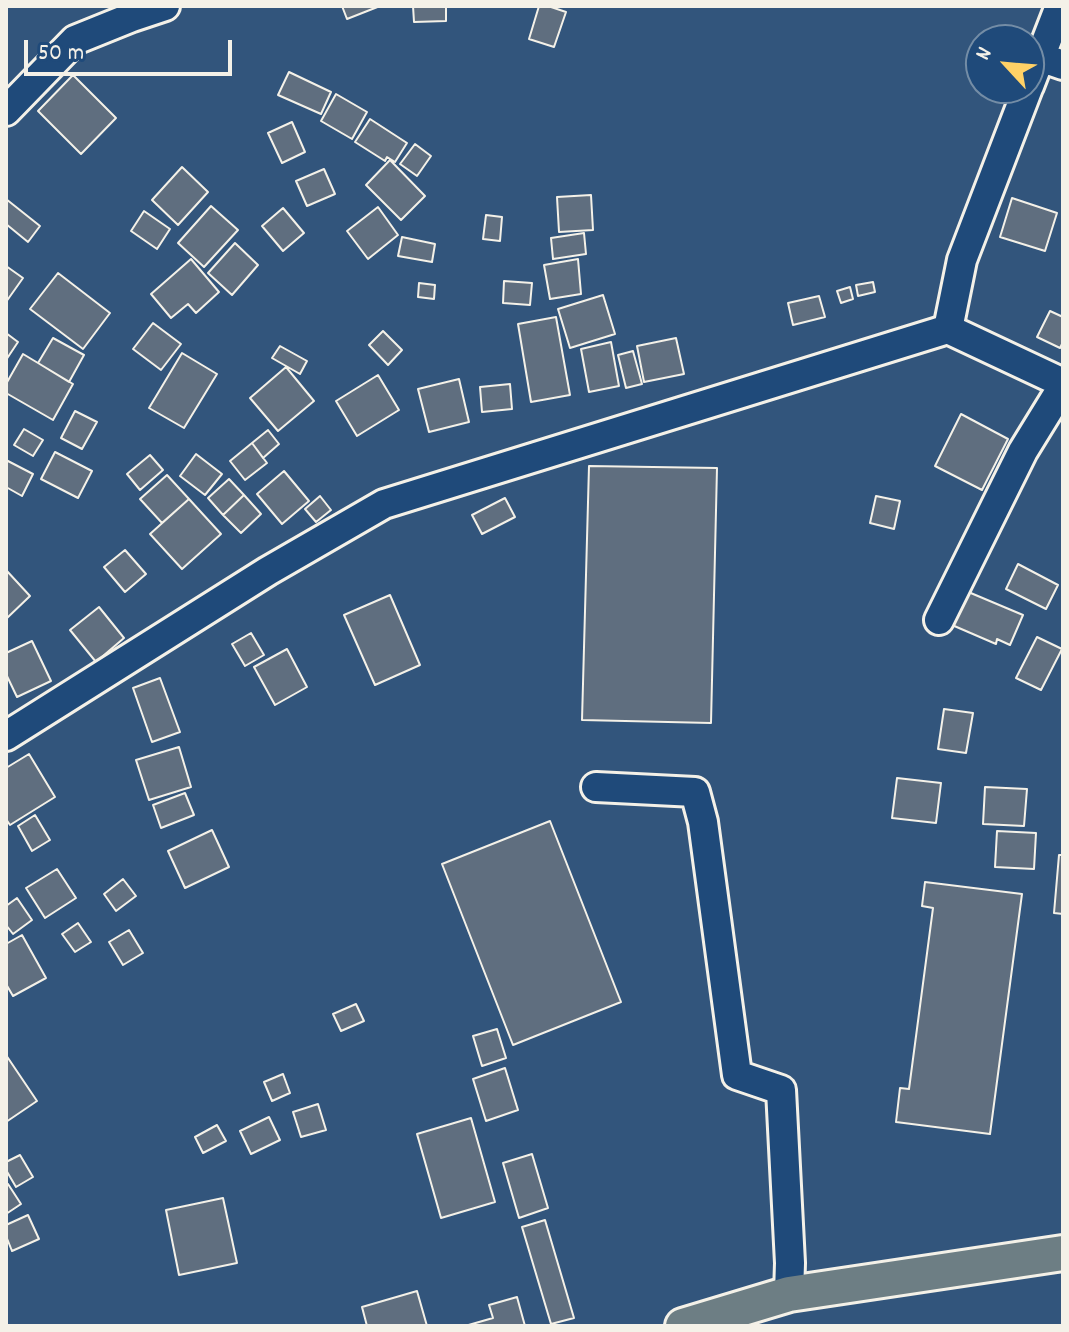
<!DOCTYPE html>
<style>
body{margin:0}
#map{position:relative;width:1069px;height:1332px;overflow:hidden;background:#32557c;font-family:Dekko,sans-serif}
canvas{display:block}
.frame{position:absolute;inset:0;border:8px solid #f4f1e8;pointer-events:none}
.north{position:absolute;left:965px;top:24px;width:80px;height:80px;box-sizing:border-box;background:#1f4a7a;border:2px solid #748da6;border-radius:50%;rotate:296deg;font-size:22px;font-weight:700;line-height:32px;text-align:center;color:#f4f1e8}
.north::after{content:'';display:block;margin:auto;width:28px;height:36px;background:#ffd166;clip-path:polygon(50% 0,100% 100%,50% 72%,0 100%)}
.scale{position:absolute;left:24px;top:40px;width:208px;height:36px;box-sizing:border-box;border:4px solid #f4f1e8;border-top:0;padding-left:10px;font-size:24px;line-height:28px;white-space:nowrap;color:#f4f1e8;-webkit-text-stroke:6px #1f4a7a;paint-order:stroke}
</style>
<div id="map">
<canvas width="1069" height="1332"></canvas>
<div class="frame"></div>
<div class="north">N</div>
<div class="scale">50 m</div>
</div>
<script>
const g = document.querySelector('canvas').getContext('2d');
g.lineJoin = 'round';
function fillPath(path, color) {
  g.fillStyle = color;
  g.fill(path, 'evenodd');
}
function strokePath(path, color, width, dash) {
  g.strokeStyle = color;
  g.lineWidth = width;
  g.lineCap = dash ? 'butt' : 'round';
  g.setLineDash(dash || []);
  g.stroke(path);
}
const building = new Path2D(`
 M342,6H380L347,19Z
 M413,6H446V21L414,22Z
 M539,6H548L566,12L554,47L529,39Z
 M289,72L331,92L321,114L278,95Z
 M73,75L116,118L81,154L38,111Z
 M336,94L367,112L352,139L321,121Z
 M370,119L407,143L395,162L387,157L385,161L355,142Z
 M292,122L305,152L282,163L268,133Z
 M415,144L431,156L417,176L400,164Z
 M390,160L425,196L401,220L366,185Z
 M182,167L208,192L178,225L152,200Z
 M324,169L335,194L307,206L296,181Z
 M591,195L593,230L559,232L557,197Z
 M1012,198L1057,213L1045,251L1000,237Z
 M6,199L40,226L28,242L6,224Z
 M211,206L238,230L204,267L178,243Z
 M378,207L398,235L368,259L347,231Z
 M283,208L304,233L283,251L262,226Z
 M144,211L170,229L157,249L131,231Z
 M486,215L502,217L500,241L483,239Z
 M584,233L586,254L553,259L551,238Z
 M402,237L435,244L432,262L398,256Z
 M235,243L258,265L232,295L208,273Z
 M191,259L219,292L196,313L188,304L171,318L151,294Z
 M578,259L581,294L550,299L544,265Z
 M6,266L23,278L6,302Z
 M58,273L110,313L83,349L30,309Z
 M504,281L532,283L530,305L503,303Z
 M873,282L875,292L858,296L856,285Z
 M419,283L435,285L434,299L418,297Z
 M850,287L853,299L841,303L837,291Z
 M603,295L615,334L570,348L558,309Z
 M819,296L825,317L793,325L788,303Z
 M1050,311L1063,317V342L1060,348L1037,337Z
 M556,317L570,395L531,402L518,324Z
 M153,323L181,344L161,370L133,349Z
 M383,331L402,350L388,365L369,345Z
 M6,333L18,342L6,360Z
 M53,338L84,355L69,382L38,363Z
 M676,338L684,374L644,382L637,346Z
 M611,342L619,386L589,392L581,349Z
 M280,346L307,361L300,374L272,358Z
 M633,351L642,384L626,388L618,355Z
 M182,353L217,374L184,428L149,408Z
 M23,354L73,384L53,420L6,393V384Z
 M286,367L314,401L278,431L250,398Z
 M378,375L399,410L357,436L336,401Z
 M459,379L469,422L429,432L418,389Z
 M510,384L512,409L482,412L480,387Z
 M75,411L97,422L82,449L61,438Z
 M961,414L1008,439L982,490L935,466Z
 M24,429L43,440L33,456L14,445Z
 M268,430L279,444L263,458L252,443Z
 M252,443L267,463L245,480L230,461Z
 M55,452L92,471L78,498L41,479Z
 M196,454L222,474L205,495L180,476Z
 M150,455L163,470L140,490L127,474Z
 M6,460L33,474L22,496L6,487Z
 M589,466L717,468L711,723L582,720Z
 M284,471L309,501L282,524L257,494Z
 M167,475L189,499L162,523L140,499Z
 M229,479L244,495L223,515L208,498Z
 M244,495L261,514L241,533L223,515Z
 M320,496L331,510L316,522L305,509Z
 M876,496L900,501L894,529L870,523Z
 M505,498L515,517L482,534L472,515Z
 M189,499L221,534L182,569L150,534Z
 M125,550L146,574L125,592L104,567Z
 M1018,564L1058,585L1046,609L1006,589Z
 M6,570L30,596L6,619Z
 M966,591L1023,615L1010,645L997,639L996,644L952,625Z
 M390,595L420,665L375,685L344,615Z
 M99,607L124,638L96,662L70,630Z
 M251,633L264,655L245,666L232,644Z
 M1037,637L1062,649L1041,690L1016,678Z
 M32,641L51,681L17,697L6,674V653Z
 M287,649L307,687L275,705L254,667Z
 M160,678L180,732L152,742L133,688Z
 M944,709L973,713L966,753L938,749Z
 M179,747L191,787L149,800L136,760Z
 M29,754L55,797L10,825L6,819V768Z
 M897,778L941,783L936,823L892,818Z
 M985,787L1027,789L1024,826L983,824Z
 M185,793L194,815L161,828L153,805Z
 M35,815L50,840L32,851L18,826Z
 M550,821L621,1002L513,1045L442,864Z
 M212,830L229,867L185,888L168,851Z
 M997,831L1036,833L1034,869L995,867Z
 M1059,855H1063V914L1054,913Z
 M57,869L76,898L45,918L26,888Z
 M123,879L136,896L116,911L104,894Z
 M925,882L1022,894L990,1134L896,1122L900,1088L909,1089L933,908L922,906Z
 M17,898L32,920L13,934L6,925V906Z
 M78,923L91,942L75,952L62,934Z
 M129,930L143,953L123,965L109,942Z
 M22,935L46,978L13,996L6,984V944Z
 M356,1004L364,1021L341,1031L333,1014Z
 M497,1029L506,1058L482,1066L473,1036Z
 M6,1055L37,1101L6,1122Z
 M505,1068L518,1110L486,1121L473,1079Z
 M283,1074L290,1093L272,1101L264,1082Z
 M318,1104L326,1130L301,1137L293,1112Z
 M269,1117L280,1140L251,1154L240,1131Z
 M471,1118L495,1202L441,1218L417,1134Z
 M217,1125L226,1141L203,1153L195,1137Z
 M532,1154L548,1208L519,1218L503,1163Z
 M20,1155L33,1177L16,1187L6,1170V1162Z
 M8,1184L21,1204L6,1214V1186Z
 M223,1198L237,1263L179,1275L166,1210Z
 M28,1215L39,1239L12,1251L6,1236V1225Z
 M545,1220L574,1318L551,1324L522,1227Z
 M417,1291L427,1326H367L362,1307Z
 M517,1297L525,1326H465L493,1318L489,1305Z`);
const minor = new Path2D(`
 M1040,57L1063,65
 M1029,86L1060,6
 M6,111L75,40L132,17L165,6
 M948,329L962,260L1028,88
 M939,620L1023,451L1063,386
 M6,736L268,571L384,504L948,329L1063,383
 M596,787L695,792L703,822L737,1075L781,1090L790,1263L789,1294`);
const major = new Path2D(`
 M683,1326L789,1294L1063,1253`);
fillPath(building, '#5f6e7f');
strokePath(building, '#f4f1e8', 2);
strokePath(minor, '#f4f1e8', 34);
strokePath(major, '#f4f1e8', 40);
strokePath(minor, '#1f4a7a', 28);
strokePath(major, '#6d7e84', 34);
</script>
